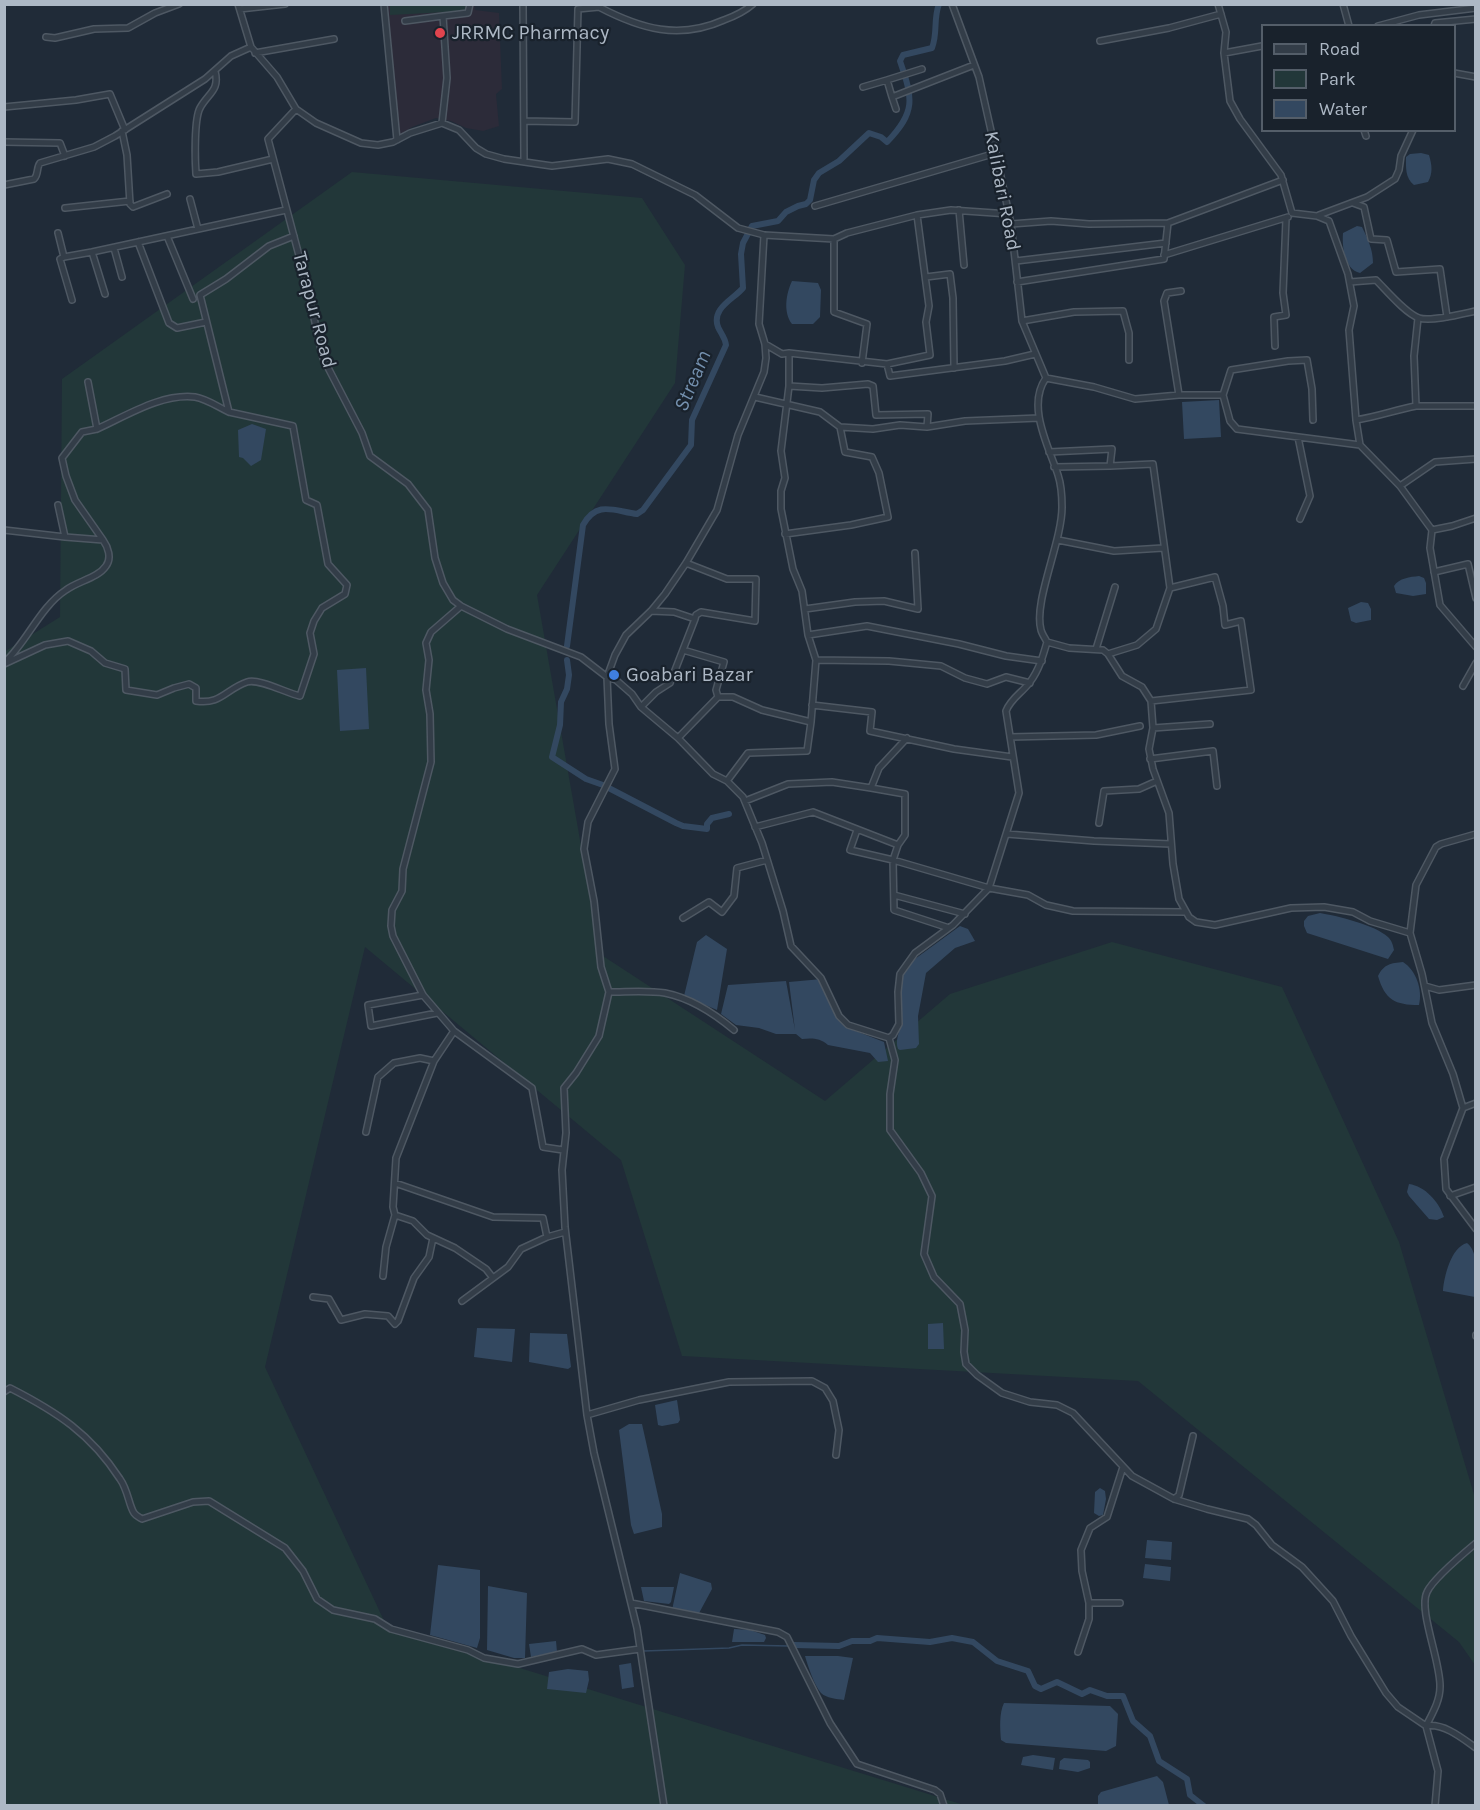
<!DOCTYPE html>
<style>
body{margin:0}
#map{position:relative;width:1480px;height:1810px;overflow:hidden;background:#202b38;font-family:Karla,sans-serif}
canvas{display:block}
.frame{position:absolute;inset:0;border:6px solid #adb8c5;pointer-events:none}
.legend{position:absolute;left:1261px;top:24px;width:195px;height:108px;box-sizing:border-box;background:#19222c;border:2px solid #545e69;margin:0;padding:8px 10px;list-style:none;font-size:18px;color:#adb8c5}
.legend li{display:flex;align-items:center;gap:12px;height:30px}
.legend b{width:30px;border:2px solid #545e69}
</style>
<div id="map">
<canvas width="1480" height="1810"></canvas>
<div class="frame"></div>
<ul class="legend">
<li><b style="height:8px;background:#333d48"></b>Road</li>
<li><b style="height:16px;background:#223739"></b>Park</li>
<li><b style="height:16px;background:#334860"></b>Water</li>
</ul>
</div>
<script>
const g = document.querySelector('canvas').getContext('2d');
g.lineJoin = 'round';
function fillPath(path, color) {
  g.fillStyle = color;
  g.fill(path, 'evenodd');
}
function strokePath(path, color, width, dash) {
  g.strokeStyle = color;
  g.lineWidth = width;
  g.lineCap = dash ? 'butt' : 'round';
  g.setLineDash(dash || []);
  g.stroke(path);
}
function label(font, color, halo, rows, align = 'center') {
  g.font = font + ' Karla,sans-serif';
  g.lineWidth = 4.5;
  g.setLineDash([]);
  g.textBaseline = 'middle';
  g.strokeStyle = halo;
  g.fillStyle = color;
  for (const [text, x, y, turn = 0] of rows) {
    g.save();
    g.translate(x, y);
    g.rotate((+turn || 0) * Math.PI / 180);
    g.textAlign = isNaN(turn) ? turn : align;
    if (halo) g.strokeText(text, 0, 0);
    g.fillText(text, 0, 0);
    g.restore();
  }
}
const medical = new Path2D(`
 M387,5H474L475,10L499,13L502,89L496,94L499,126L483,131L466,128L451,121L436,118L412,127L400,135Z`);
const green = new Path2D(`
 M390,5H466V11L390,15Z
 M352,172L642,198L685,265L675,383L537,595L600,954L825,1101L950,994L1112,942L1282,987L1399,1242L1475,1498V1665L1459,1642L1138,1381L682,1356L621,1160L365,947L265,1367L387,1627L964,1805L5,1806L4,652L60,617L62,379Z`);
const water = new Path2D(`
 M1421,153L1429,155C1432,165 1433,173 1428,182L1414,185C1405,178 1406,167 1406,157L1410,154Z
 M1357,226L1362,227C1368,239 1373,250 1373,263L1360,273C1344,269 1342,246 1343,233Z
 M792,281L818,283L821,290L820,317L813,324H792C783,312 786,294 792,281Z
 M1219,400L1221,437L1184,439L1182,402Z
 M252,424L266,429L261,460L251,466L243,458L239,457L238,430Z
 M1419,576L1424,578L1426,583V594L1413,596L1396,593L1394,586C1399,578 1410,577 1419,576Z
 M1361,602L1368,603L1371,609V620L1356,623L1351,621L1348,608Z
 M366,668L369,729L340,731L337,670Z
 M1320,913C1338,916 1375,925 1388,937C1392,941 1393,945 1394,950L1388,959L1307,933L1304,926V921L1308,916Z
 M960,926L968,929L975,941L955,948L926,973L918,1016L919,1044L916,1048L900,1050L898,1049C895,1040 899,1035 900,1026C903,1004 896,984 908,964Z
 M706,935L727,949L717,1010L684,996L697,942Z
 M1403,962C1416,970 1423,990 1419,1005C1395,1005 1385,1000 1378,976C1384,964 1391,963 1403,962Z
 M822,979L837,1017L848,1028L884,1042L888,1061L878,1062L870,1053L828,1045C820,1038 812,1038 802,1039L796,1034H776L759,1028L736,1025L721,1014L728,985L786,981L795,1030L789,982Z
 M1409,1184C1425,1186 1439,1202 1444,1217L1437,1220L1429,1219L1409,1196L1407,1192Z
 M1467,1243C1480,1253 1476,1281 1475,1297L1443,1291C1444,1277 1451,1247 1467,1243Z
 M943,1323L944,1349H928V1324Z
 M477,1328L515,1329L512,1362L474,1357Z
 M530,1333L567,1334L571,1367L568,1369L529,1362Z
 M677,1400L680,1420L678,1423L662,1426L658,1425L655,1405Z
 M629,1424H642L662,1514V1527L634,1534L631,1525L619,1430Z
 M1100,1488L1105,1491L1106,1499L1103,1515L1099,1516L1094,1513L1095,1492Z
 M1147,1540L1172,1542L1171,1560L1145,1558Z
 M1145,1564L1171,1567L1170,1581L1143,1578Z
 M438,1565L480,1570V1638L477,1648L430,1635Z
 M680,1573L711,1583L712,1589L698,1615L672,1610Z
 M488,1586L527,1593L525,1658H514L487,1650Z
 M641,1587H674L671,1602L669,1604L644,1601Z
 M734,1629L750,1630L765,1635L766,1638L764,1642H732Z
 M556,1641L557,1652L531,1657L529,1644Z
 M805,1656H838L853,1658L844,1700C837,1699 826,1698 821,1693C814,1685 808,1666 805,1656Z
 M631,1663L634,1687L622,1689L619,1665Z
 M568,1669L588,1671L589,1680L586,1693L547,1689L549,1672Z
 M1004,1703L1110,1706L1118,1714L1116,1746L1106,1751L1006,1743L1001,1740C1000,1729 999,1713 1004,1703Z
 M1033,1755L1055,1758L1053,1770L1021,1765L1023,1757Z
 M1064,1758L1088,1760L1090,1762V1768L1078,1772L1059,1769L1060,1761Z
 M1157,1776L1163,1782L1169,1805H1098V1796L1101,1792Z`);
const stream = new Path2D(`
 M644,1651L729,1648L742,1645L789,1646`);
const canal = new Path2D(`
 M567,646L583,525C597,500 614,511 637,514L643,510L691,445L692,420L726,345C725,337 721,334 718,327C711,308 734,299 743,288L741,254L743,243L752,226L778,221L786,212L798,206L806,204L810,200L814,180L819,173L839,161L869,133L881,137L887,142C916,112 913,99 900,61L903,55L932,48C938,32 933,20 939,4
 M567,660L569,675L567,689L561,702L560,725L552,757L586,779L603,785L676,823L683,826L707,829V824L712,818L729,814
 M794,1645L839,1646L852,1641H870L877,1638L930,1642L952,1638L973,1642L997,1661L1028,1671L1035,1686L1041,1689L1057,1682L1082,1694L1090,1690L1107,1696H1123L1133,1721L1150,1736L1159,1761L1187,1779L1190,1795L1204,1806`);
const minor = new Path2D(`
 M238,4L251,47L277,77L296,109L316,123L361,143L378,145L393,142L410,133L442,123L459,130L476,148L486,154L504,159L552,166L608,159L632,164L695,195L738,228L764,235L834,239L847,233L917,215L951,210L1009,214
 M384,4L397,140
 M523,4L524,162
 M952,4L979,77L996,153L1011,224L1022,321L1046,378
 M1218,4L1226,32L1224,53L1230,101L1240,119L1281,175L1292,213L1317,216L1329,221L1348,274L1354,306L1349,330L1356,420L1360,445L1400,486L1432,530L1452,526L1476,518
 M1343,4L1349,26
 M599,7C641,29 679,40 724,20C735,16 744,12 753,4
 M240,9L285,4
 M405,21L443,16
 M1378,26L1419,15L1476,8
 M1434,26L1435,23L1476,19
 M46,37L55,38L94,29L128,28L155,13L179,4
 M1100,41L1169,28L1221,14
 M255,53L334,39
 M1224,53L1262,46
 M215,71C220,91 208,93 200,108C194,119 195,160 196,174L218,172L273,159
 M1454,73L1476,77
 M863,87L887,80
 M892,97L887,80L922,69
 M4,107L76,100L110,94L125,130
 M296,109L268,139L305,278L323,358L362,433L370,456L408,484L428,510L435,558L443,583L453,600L461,606L507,629L581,657L607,677L609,724L615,769L588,822L584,849L594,901L601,967L609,992L599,1036L576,1073L564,1088L566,1133L562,1170L565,1227L587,1415L594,1453L637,1628L664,1806
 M896,109L892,97L974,65
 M524,121L575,122L578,9L599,7
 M442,123L447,78L443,16L468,13L470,4
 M1364,130L1366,136
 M122,131L127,155L130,204L133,207L167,194
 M4,142L60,143L65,156
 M4,185L34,179C39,174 36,168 40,163L94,147L115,136L205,79L231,56L251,47
 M190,199L198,229
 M1353,203L1364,207L1371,239L1387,240L1396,272L1440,269L1447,317
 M815,206L996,153
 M65,208L130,201
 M959,210L964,265
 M1319,215L1367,197L1395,179L1399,170L1401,156L1413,130
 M1011,224L1051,221L1089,224L1168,223L1283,180
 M58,233L64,257L92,252L286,210
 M764,235L759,324L765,344L766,358L764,372L738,435L717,510L686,563L665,594L651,611L626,635L615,655L607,677L616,680L632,694L641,707L678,738L713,774L727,781L743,797L762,843L783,911L791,946L821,978L839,1016L848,1025L889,1038L895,1060L890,1094V1130L921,1173L932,1196L924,1254L934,1277L960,1304L965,1330L964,1352L966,1364L977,1375L1002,1393L1030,1402L1057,1405L1073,1413L1132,1476L1174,1499L1207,1509L1248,1519L1256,1525L1272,1545L1302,1567L1333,1601L1351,1636L1386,1693L1398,1707L1426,1726L1438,1771L1435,1806
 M167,236L193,299
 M834,239V312L867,324L862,363
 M138,242L169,323L177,328L206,322
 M114,248L122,277
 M92,252L105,294
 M1164,255L1288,217
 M64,257L60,259L72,300
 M1016,261L1166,243
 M926,277L950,274L953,298L954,368
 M1017,282L1164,259L1168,223
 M1350,282L1376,280C1386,290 1406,314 1419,318C1431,322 1462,314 1476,311
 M1418,318L1414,356L1416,406H1476
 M1022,321L1074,312L1123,311L1129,333V360
 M765,344L782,354L789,353L887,364L930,355L926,322L929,306L917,215
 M1275,346L1274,317L1286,315L1283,293L1286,219
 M887,364L890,376L1005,361L1035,354
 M1046,378C1026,406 1049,447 1058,475C1061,484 1062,497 1062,507C1062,542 1033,602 1041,630C1042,634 1045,638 1047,642L1069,648L1103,650L1108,654L1122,676L1142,687L1151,701L1153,728L1149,749L1153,769L1169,813L1173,864L1179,899L1189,917L1196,922L1215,925L1291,908L1324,907L1353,912L1370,921L1410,933L1422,974L1432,1023L1453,1074L1463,1108L1444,1159L1446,1189L1476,1229
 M1046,378L1094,387L1135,399L1179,395H1223L1230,421L1237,429L1360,445
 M789,386L822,388L868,384L873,386L876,415L928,414L927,427
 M1179,395L1164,301L1167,293L1181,291
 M1223,395L1231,370L1288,361L1307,360L1312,389L1313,420
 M755,397L820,412L840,427L873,429L900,425L927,427L965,421L1039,418
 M1356,420C1377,417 1395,410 1416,406
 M97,429C126,416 162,393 195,397C207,399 218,407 229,412
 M1298,437L1310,496L1300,519
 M1049,452L1112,449L1110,466L1153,464L1170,588L1156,629L1137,645L1108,654
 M1054,467L1110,466
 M1400,486L1435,462L1476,459
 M4,530L65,537L58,505
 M1432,530L1430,548L1440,605L1476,647
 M785,534L851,525L888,517L879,473L872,457L845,452L840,427
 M65,537L103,540L75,500L66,476L62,458L82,432L97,429L88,382
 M1058,540L1114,551L1163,548
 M1434,572L1468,564L1476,598
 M805,609L855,602L884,601L918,609L915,553
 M651,611L674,612L695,619L696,615L701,612L755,621L756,579H727L686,563
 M808,635L867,626L959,644L1006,656L1042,661
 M1096,649L1115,587
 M683,650L724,662L716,690L718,697
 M816,660L889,661L941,666L965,678L987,684L1006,677L1030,683
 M6,661C28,640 40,607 66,590C78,581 98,578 106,566C112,558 108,547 103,540
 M4,664L45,645L68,641L91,651L105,663L125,669L126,690L157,695L174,688L189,684L196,688V701C221,705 226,689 247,682C259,678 286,693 300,696L314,654L310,633L314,621L322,608L345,594L347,585L328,564L317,505L306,500L293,426L229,412L200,295L226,279L269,246L294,236
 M1463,686L1476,663
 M1151,701L1251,690L1241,621L1225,625L1223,606L1215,577L1170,588
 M812,705L872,712L870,731L954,749L1012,757
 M641,707L656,692L670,683L695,619
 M1153,728L1210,724
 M1010,737L1096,735L1140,726
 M678,738L718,697H733L762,710L811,722L816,660L808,635L802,591L793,569L781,509V491L785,478L781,451L789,386V353
 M1150,759L1213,751L1217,786
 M727,781L748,753L807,751L811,722
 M871,788L905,794V835L898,845L893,860L894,910L949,928
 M745,801L788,784L832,782L871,788L879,768L907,738
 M1099,823L1104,791L1139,789L1157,781
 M755,827L813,812L898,845
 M857,830L850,850L893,860L989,888L1028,895L1046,905L1073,911L1186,912
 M1007,834L1094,841L1171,844
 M894,895L965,914
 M683,918L709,902L722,912L734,896L737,868L767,860
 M1410,933L1416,885L1436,847L1441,844L1476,834
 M1425,986L1439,990L1476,985
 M609,992C627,992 647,990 665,993C690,998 715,1014 734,1030
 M423,995L368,1005L371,1026L437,1013
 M454,1031L423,995L393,936L391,926L392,910L402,891L403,869L431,762L430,714L426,690L429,660L426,643L431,632L461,606
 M889,1038L893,1035L899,1024L898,992L900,974L915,953L953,925L989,888L1019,793L1006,711C1011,698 1022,693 1030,682C1039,670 1043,656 1047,642
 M1463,1108L1476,1103
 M366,1132L378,1077L394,1063L420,1058L434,1061
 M395,1183L493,1217L543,1218L547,1237
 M1450,1196L1476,1187
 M383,1276L386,1247L395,1215
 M493,1278L486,1269L455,1248L427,1235L413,1221L395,1215L393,1207L396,1158L434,1061L454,1031L532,1088L543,1147L563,1150
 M313,1297L329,1299L341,1320L365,1314L388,1316L395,1324L398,1321L414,1278L429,1257L433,1238
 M462,1301L508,1267L521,1249L547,1237L565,1232
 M1476,1335V1336
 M4,1392L10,1388C57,1412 91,1434 120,1479C128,1490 129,1506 134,1513C136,1516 139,1517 142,1519L193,1502L209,1501L285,1548L303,1571L317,1599L333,1610L375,1619L391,1629L468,1650L484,1658L518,1664L582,1649L596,1655L640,1649
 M587,1415L639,1400L729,1382L812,1381L825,1388L833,1401L839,1430L836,1455
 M1174,1499L1179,1495L1193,1436
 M631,1603L778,1632L787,1637L830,1723L857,1764L935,1790L940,1794L944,1806
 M1089,1603H1120
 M1078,1652L1089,1619V1603L1082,1571L1081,1550L1090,1528L1107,1517L1123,1467
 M1426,1726C1432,1714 1440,1701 1440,1687C1441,1662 1418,1610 1427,1592C1433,1579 1464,1553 1476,1543
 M1426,1726C1444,1723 1462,1738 1476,1748`);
const markers = [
 [440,33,6,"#e0444e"],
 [614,675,6,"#3f7fe0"]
];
const poiNames = [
 ["JRRMC Pharmacy",452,33],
 ["Goabari Bazar",626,675]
];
const streetNames = [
 ["Kalibari Road",1002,191,79],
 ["Tarapur Road",314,310,75]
];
const waterNames = [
 ["Stream",693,381,-67]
];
fillPath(medical, '#2c2b39');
fillPath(green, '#223739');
fillPath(water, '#334860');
strokePath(stream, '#334860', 1.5);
strokePath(canal, '#334860', 6);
strokePath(minor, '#4e5863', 8);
strokePath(minor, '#333d48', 5);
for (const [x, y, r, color] of markers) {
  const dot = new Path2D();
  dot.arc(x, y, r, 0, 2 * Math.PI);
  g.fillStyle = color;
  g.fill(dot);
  strokePath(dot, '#19222c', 2);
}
label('20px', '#adb8c5', '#19222c', poiNames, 'left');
label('20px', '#adb8c5', '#19222c', streetNames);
label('italic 21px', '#7490ae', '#19222c', waterNames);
</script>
